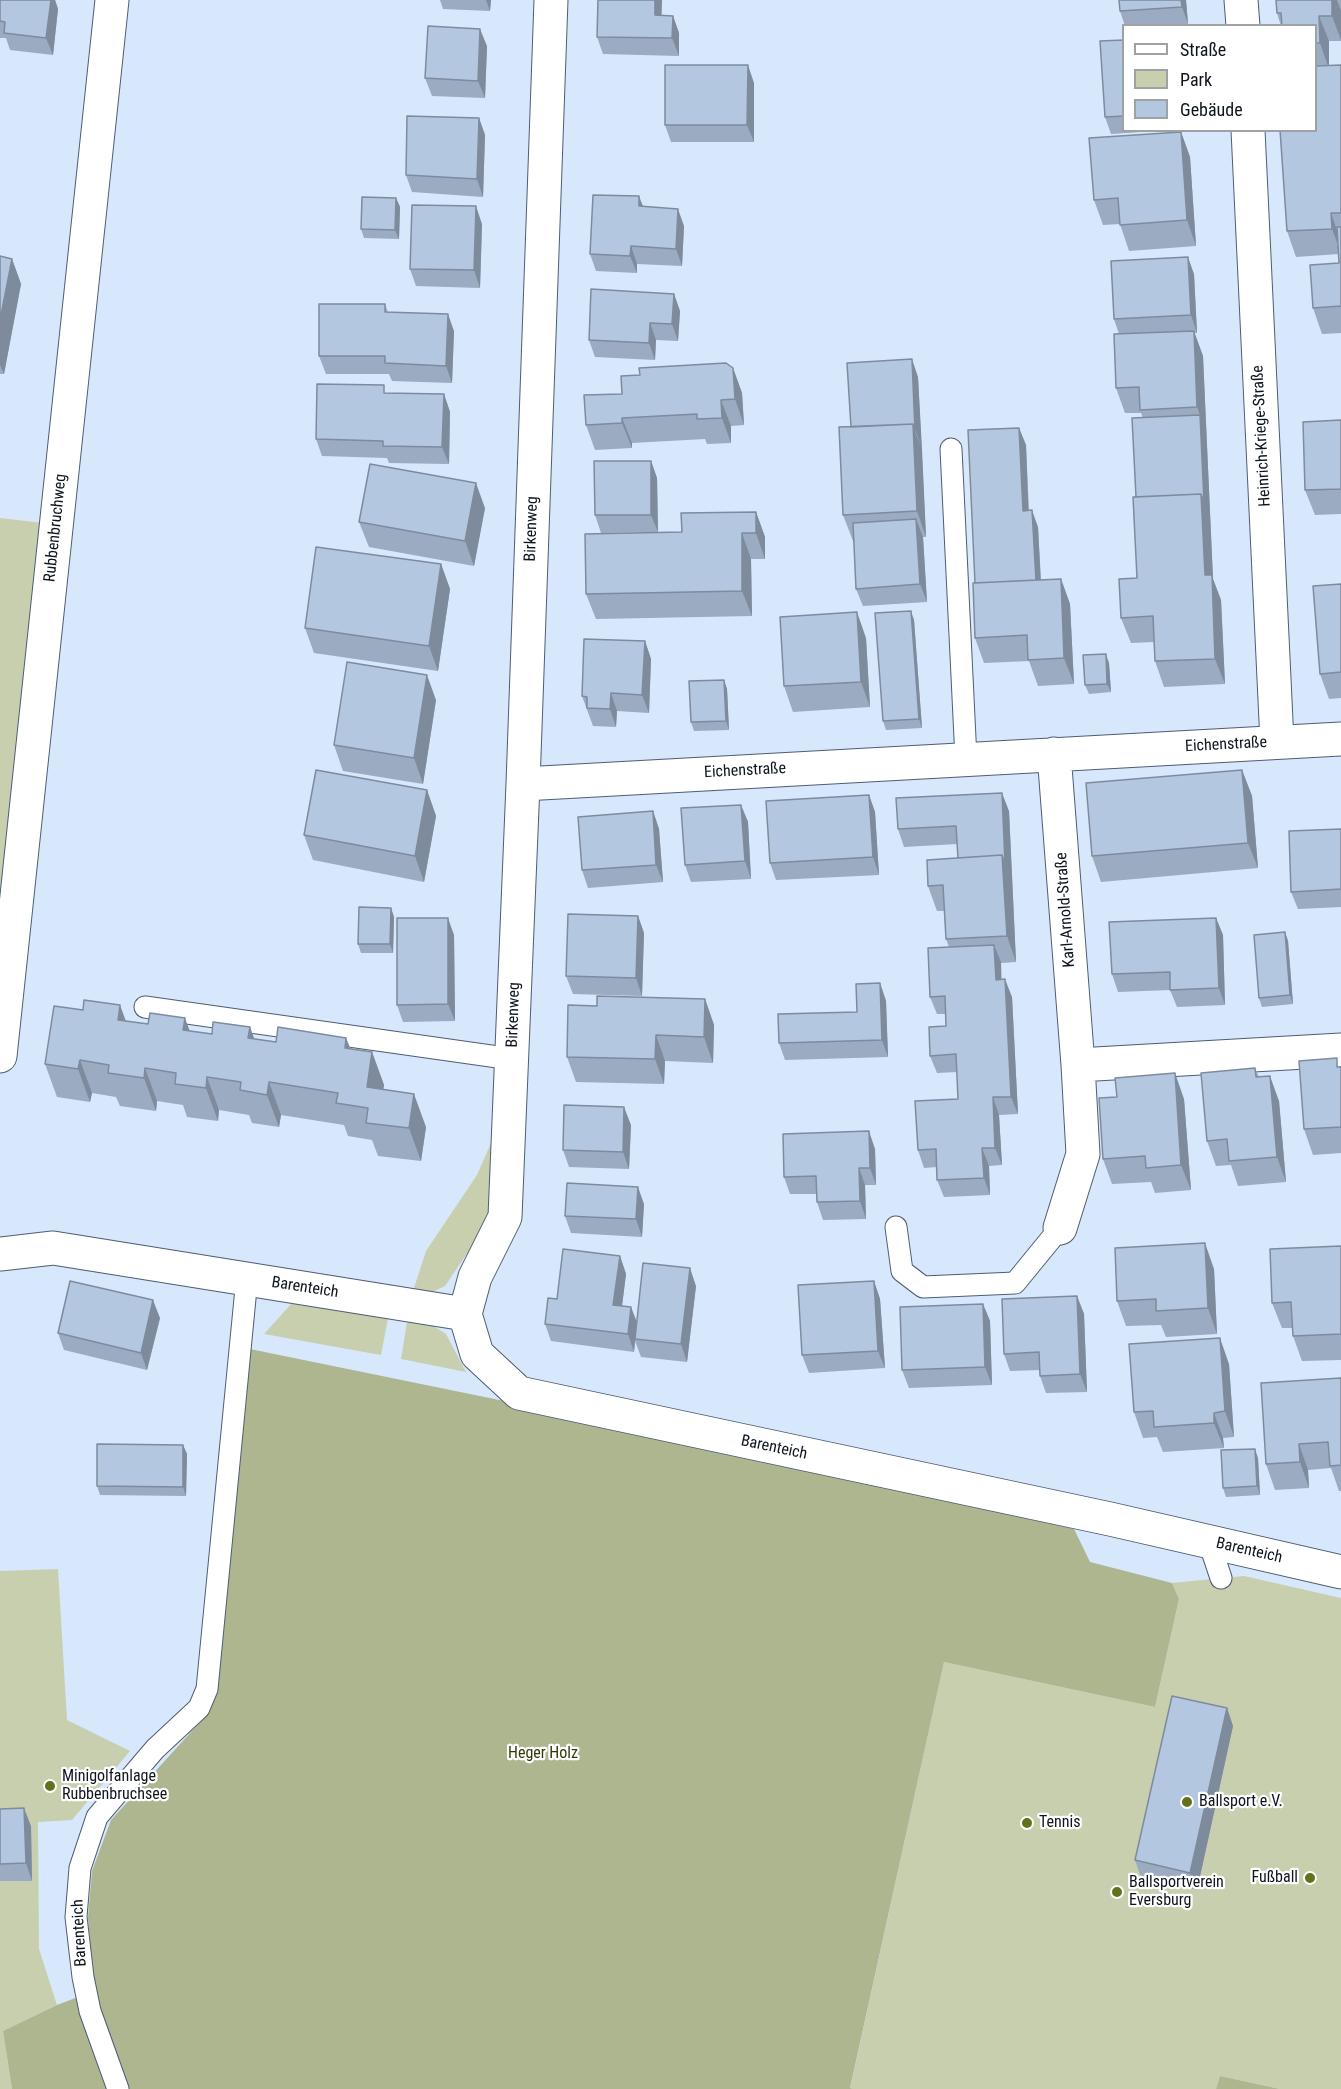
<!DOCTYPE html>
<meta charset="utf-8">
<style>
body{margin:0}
#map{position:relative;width:1341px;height:2089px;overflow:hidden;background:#d7e7fc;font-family:"Roboto Condensed",sans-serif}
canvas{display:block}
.legend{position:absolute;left:1122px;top:24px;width:195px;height:108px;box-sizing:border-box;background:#fff;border:2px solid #9ea1a5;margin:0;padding:8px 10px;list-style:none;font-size:18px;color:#0d141d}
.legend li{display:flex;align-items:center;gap:12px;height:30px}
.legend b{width:30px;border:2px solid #9ea1a5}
</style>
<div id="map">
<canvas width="1341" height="2089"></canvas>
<ul class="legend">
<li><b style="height:8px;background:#fff"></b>Straße</li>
<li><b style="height:16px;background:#c8cfaf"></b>Park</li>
<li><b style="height:16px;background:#b4c7e0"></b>Gebäude</li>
</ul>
</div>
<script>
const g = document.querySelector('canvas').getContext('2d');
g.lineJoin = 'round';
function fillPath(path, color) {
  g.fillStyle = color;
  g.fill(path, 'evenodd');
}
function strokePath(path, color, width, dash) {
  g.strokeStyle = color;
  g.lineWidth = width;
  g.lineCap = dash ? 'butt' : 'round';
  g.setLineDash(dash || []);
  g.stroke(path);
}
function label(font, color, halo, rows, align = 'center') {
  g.font = font + ' "Roboto Condensed",sans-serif';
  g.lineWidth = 4.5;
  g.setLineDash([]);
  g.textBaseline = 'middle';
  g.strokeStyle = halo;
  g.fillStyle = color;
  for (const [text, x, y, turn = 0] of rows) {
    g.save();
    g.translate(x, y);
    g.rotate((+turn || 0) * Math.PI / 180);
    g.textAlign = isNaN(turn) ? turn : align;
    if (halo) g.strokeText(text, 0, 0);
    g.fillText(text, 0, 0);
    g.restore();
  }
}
const green = new Path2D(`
 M0,518L43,523L0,932Z
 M495,1134L491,1206L483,1230L445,1286L430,1293L413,1291L426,1251L477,1175Z
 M292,1303L388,1318L381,1355L264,1334Z
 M407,1322L432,1325L446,1334L466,1372L401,1359Z
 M58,1569L67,1720L130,1751L72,1820L38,1822L39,1949L57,2005L3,2031L12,2089H0V1571Z
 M1244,1576L1341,1598V2089H1280L1220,2076L1216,2089H850L944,1662L1155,1707L1179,1599L1172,1583Z`);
const forest = new Path2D(`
 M245,1348L514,1403L1074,1529L1090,1562L1172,1583L1179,1599L1155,1707L944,1662L850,2088L852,2089H12L3,2031L57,2005L94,1991L88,1918L92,1871L111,1820L211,1710Z
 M1220,2076L1280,2089H1216Z`);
const lane = new Path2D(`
 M951,449L966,759
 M145,1007L512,1059
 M896,1227L902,1271L923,1287L1015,1283L1060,1228
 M1209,1542L1221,1578
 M118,2089L90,2011L83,1977L76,1917L80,1868L97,1817L155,1749L199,1708L207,1689L247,1278`);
const street = new Path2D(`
 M1241,0L1243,26
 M1248,130L1277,742
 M1054,754L1078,1065L1083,1154L1060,1228
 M523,784L1341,739
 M0,1056L112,0
 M1078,1065L1341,1050
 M0,1254L53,1248L465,1314L477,1354L519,1393L1110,1519L1341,1572
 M465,1314L475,1277L505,1217L523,784L551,0`);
const wall = new Path2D(`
 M0,0H55L58,9L53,55L10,50L6,38H0Z
 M440,0H491L490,11L443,9Z
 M662,0L661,16H673L679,33V56L603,54L597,37Z
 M1186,0L1188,24L1171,26H1125L1120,11Z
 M1276,0H1341V41H1329V65H1341V333L1322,334L1313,308L1339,263V254L1296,257L1287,231L1316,130V26H1281L1277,13Z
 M1124,40V130H1172L1111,134L1105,117Z
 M487,46L485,98L432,96L425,78Z
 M754,83V142H671L665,125Z
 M479,118L485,135L483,197L412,192L406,175Z
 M1181,132L1190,157L1196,246L1129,251L1120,224L1103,225L1094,200Z
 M396,198L400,207L399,239L364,238L361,229Z
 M643,207L684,226L682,266L637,264V273L596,271L590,254Z
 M482,224L480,288L416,286L410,269Z
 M0,256L12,259L21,284L4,374H0Z
 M1194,274L1197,333H1194L1203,356L1213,579L1221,600L1225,684L1164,687L1155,661L1154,642L1131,643L1121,618L1137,578L1136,497L1143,418L1141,413H1125L1116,388L1119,334L1114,319Z
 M674,294L680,311L678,341L656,340L655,360L595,357L589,340Z
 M385,304L388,312L454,331L452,383L392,381L389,374H326L319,356Z
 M733,368L742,393L744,425L731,426V443L707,444L705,439L632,443V448L595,450L586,425L622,394Z
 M918,377L926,537H923L927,602L863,606L856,589L854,541H853L843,515L851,427Z
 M387,393L444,394L450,412L449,464L389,463L387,458L322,456L316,439Z
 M1341,420V514L1315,515L1305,490Z
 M1019,428L1026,445L1029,510L1038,527L1041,580L1061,579L1070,604L1074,684L1038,686L1029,661L984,663L975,638V583Z
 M651,461L657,478L658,532L601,533L595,515Z
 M485,508L474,566L369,547L359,522Z
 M756,512L765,537V559H751L752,616L596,619L586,594L682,532Z
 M441,564L450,589L438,671L314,653L305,628Z
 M1341,584V698L1329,699L1320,674Z
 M914,620L922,728L886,730L883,721Z
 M866,638L870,707L793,712L784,686Z
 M645,641L651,659L649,713L617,711L616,727L593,726L582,696Z
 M1109,663L1111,692L1089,694L1085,685Z
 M724,680L727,689L729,730L694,731L691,722Z
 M436,700L423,784L343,771L334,745Z
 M1242,770L1252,796L1258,868L1101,882L1092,856Z
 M427,790L436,816L424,882L313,860L304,835Z
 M869,795L875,812L879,875L776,880L770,863Z
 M741,805L748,822L751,879L691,882L685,865Z
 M653,811L659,829L663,882L588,888L582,870Z
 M1009,811L1016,962L1001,963V980L1012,997L1018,1114L999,1115L1002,1165L989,1166L990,1195L944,1197L937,1180V1167L924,1168L918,1150L958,1099L957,1072L937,1073L930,1056L946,1026V1014H937L930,997L949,947L946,939L944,911H937L928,886L958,858L957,844L904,847L898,829Z
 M1341,829V907L1298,909L1291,892Z
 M391,908L394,917L393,953H361L358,944Z
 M638,916L644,933L642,996L573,994L566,976Z
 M1216,918L1223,935L1225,1005L1177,1007L1170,990L1118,992L1112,974Z
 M1285,932L1288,941L1293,1004L1262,1007L1259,998Z
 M454,935L455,1021L403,1022L397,1005Z
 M880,983L886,1001L888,1057L785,1060L779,1043L857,1012Z
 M705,999L714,1025L713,1063L665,1061L664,1084L576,1082L567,1057L597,1006Z
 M126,1021L212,1034L250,1027L254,1039L276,1042L346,1038L351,1049L372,1052L384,1085L383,1089L426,1127L421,1161L378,1156L372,1140L348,1136L344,1125L281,1115L279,1127L252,1123L249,1115L219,1110L218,1121L187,1117L183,1105L157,1101L156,1111L120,1106L116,1097L92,1093L90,1102L57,1097L45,1064Z
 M1340,1067H1341V1153L1313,1155L1304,1129Z
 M1255,1068L1259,1077L1279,1101L1286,1182L1238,1186L1231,1165L1216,1166L1207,1141Z
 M1184,1099L1191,1190L1155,1193L1151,1182L1112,1184L1103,1159Z
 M631,1125L629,1169L569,1167L563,1150Z
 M875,1149L876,1185H865L866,1219L823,1220L817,1202V1194H790L784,1177Z
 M644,1204L642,1237L571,1233L565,1216Z
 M1341,1246V1360L1302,1361L1293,1336L1292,1328H1282L1272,1303Z
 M620,1256L626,1274L622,1306L637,1322L696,1286L687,1362L641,1357L635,1341L634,1352L551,1341L545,1324Z
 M1214,1269L1217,1334L1166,1337L1161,1325L1126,1326L1117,1301Z
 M874,1281L880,1299L885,1368L809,1373L802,1355Z
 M1077,1296L1084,1314L1087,1392L1046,1393L1040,1376V1370L1010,1371L1004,1354Z
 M983,1304L990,1321L992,1385L909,1388L902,1370Z
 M160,1318L147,1370L64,1350L58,1333Z
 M1229,1364L1234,1437L1223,1438L1224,1448L1163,1452L1157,1437L1143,1438L1134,1412Z
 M1341,1378V1491H1339L1331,1468L1308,1470L1309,1488L1275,1490L1266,1464Z
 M183,1445L187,1454L186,1496L100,1495L97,1486Z
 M1258,1458L1260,1495L1226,1497L1223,1488Z
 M1227,1708L1233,1726L1197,1890L1141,1878L1135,1860Z
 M0,1809L31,1826L32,1881H0Z`);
const shadedWall = new Path2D(`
 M51,0H55L58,9L53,55L46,38Z
 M486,0H491L490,11Z
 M655,0H662L661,33L655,15Z
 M1181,0H1186L1188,24L1182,7Z
 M1332,0H1337L1341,11V40L1332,16Z
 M673,16L679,33V56L672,38Z
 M1319,16L1329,41V69L1320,43Z
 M480,29L487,46L485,98L478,81Z
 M748,65L754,83V142L747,125Z
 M479,118L485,135L483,197L477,179Z
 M1181,132L1190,157L1196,246L1187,220Z
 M639,196L646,214L639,206Z
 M396,198L400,207L399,239L395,230Z
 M476,206L482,224L480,288L474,270Z
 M678,209L684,226L682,266L676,249Z
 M1331,213L1340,239L1341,253L1332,229Z
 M631,246L637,264V273L630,256Z
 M1188,257L1194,274L1197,333L1191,315Z
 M12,259L21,284L4,374L0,365V320Z
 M674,294L680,311L678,341L672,324Z
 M448,314L454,331L452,383L446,366Z
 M650,323L656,340L655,360L649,343Z
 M1194,331L1203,356L1213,579L1221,600L1225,684L1215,659L1205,575L1201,494L1200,415L1197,407Z
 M912,359L918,377L922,449L915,432Z
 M733,368L742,393L744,425L735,399Z
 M444,394L450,412L449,464L442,447Z
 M721,400L731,426V443L722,418Z
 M622,418L632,443V448L622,423Z
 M913,424L922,449L926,537L917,511Z
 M1019,428L1026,445L1029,528L1023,511Z
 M651,461L657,478L658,532L651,515Z
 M476,483L485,508L474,566L465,541Z
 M1032,510L1038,527L1042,606L1036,588Z
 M756,512L765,537V559L756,533Z
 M916,519L923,537L927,602L920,584Z
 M742,533L751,559L752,616L742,591Z
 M441,564L450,589L438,671L429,646Z
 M1061,579L1070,604L1074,684L1064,658Z
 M911,611L914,620L922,728L919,719Z
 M857,612L866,638L870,707L861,682Z
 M645,641L651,659L649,713L642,695Z
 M1106,654L1109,663L1111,692L1107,684Z
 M427,675L436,700L423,784L414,758Z
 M724,680L727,689L729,730L726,721Z
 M611,693L617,711L616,727L610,709Z
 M1242,770L1252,796L1258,868L1248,843Z
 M427,790L436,816L424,882L415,856Z
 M1002,793L1009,811L1016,962L1007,936L1002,855Z
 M869,795L875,812L879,875L873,857Z
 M741,805L748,822L751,879L745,861Z
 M653,811L659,829L663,882L656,865Z
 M391,908L394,917L393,953L390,944Z
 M638,916L644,933L642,996L636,978Z
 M448,918L454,935L455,1021L448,1004Z
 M1216,918L1223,935L1225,1005L1219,988Z
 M1285,932L1288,941L1293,1004L1290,995Z
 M994,945L1001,962L1002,997L996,980Z
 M1005,979L1012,997L1018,1114L1011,1097Z
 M880,983L886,1001L888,1057L882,1040Z
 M705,999L714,1025L713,1063L704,1037Z
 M120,1005L132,1038L118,1020Z
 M185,1018L197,1051L183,1030Z
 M250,1027L262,1060L248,1038Z
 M656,1035L665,1061L664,1084L655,1059Z
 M346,1038L358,1071L345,1048Z
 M372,1052L384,1085L379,1120L367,1087Z
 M80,1060L92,1093L90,1102L78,1069Z
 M145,1068L157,1101L156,1111L144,1078Z
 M1175,1073L1184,1099L1191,1190L1181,1165Z
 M1270,1076L1279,1101L1286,1182L1277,1157Z
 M207,1077L219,1110L218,1121L206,1088Z
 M269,1082L281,1115L279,1127L267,1095Z
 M414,1094L426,1127L421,1161L409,1128Z
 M993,1097L999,1115L1002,1165L995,1148Z
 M624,1107L631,1125L629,1169L623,1152Z
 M869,1131L875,1149L876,1185L870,1168Z
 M982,1148L989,1166L990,1195L984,1178Z
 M859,1168L865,1185L866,1219L860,1201Z
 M638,1187L644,1204L642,1237L636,1219Z
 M1205,1243L1214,1269L1217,1334L1208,1308Z
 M620,1256L626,1274L620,1322L613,1305Z
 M690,1268L696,1286L687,1362L681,1344Z
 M874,1281L880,1299L885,1368L878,1351Z
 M1077,1296L1084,1314L1087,1392L1080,1374Z
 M153,1300L160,1318L147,1370L141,1353Z
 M983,1304L990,1321L992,1385L985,1367Z
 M631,1307L638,1325L635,1339V1341L634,1352L628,1334Z
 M1220,1338L1229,1364L1234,1437L1225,1411Z
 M1214,1413L1223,1438L1224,1448L1214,1423Z
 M1299,1444L1308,1470L1309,1488L1300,1462Z
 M183,1445L187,1454L186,1496L183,1487Z
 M1255,1449L1258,1458L1260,1495L1257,1486Z
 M1227,1708L1233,1726L1197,1890L1190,1873Z
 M24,1808L31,1826L32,1881L26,1863Z`);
const building = new Path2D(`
 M0,0H51L46,38L4,33L5,22L0,21Z
 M598,0H655V15L673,16L672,38L597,37Z
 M1119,0H1181L1182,7L1120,11Z
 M1276,0H1332V16H1319L1320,43H1316V26H1282L1281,13H1277Z
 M428,26L480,29L478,81L425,78Z
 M1124,40V116L1105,117L1100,41Z
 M665,65H748L747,125H665Z
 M1341,65V213H1331L1332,229L1287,231L1280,130H1316V66Z
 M407,116L479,118L477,179L406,175Z
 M1181,132L1187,220L1120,225L1118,198L1094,200L1089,138Z
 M593,195L639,196V206L678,209L676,249L631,246L630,256L590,254Z
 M362,197L396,198L395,230L361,229Z
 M412,205L476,206L474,270L410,269Z
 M1337,227H1341V306L1313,308L1310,265L1339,263Z
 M0,256L12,259L0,320Z
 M1188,257L1191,315L1114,319L1111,261Z
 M591,289L674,294L672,324L650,323L649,343L589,340Z
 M319,304H385V312L448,314L446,366L385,363V356H319Z
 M1194,331L1197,407L1140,410L1139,387L1116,388L1114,334Z
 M912,359L915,432L913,424L851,427L847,363Z
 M726,363L733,368L735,399L721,400L722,418L697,419V414L622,418V423L586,425L584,395L622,394L621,376L640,375L639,368Z
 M317,384L384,385V393L444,394L442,447L383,446V441L316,439Z
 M1200,415L1204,502L1201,494L1136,497L1132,418Z
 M1341,420V489L1305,490L1303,422Z
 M913,424L917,511L843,515L839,427Z
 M1019,428L1023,511L1032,510L1036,580L975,583L968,430Z
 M594,461H651V515H595Z
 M370,464L476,483L465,541L359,522Z
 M1201,494L1205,575H1212L1215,659L1155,661L1153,616L1121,618L1119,579L1137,578L1133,497Z
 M756,512V533H742V591L586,594L585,534L682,532L681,513Z
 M916,519L920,584L856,589L853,523Z
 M316,547L441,564L429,646L305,628Z
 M1061,579L1064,658L1028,660L1027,635L975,638L973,583Z
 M1341,584V672L1320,674L1313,586Z
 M911,611L919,719L883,721L875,613Z
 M857,612L861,682L784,686L780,617Z
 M584,639L645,641L642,695L611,693L610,709L587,708V697L582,696Z
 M1106,654L1107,684L1085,685L1083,655Z
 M347,662L427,675L414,758L334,745Z
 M724,680L726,721L691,722L689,681Z
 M316,770L427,790L415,856L304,835Z
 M1242,770L1248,843L1092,856L1086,783Z
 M1002,793L1005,864L1002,855L958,858L956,826L898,829L896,798Z
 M869,795L873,857L770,863L766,801Z
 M741,805L745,861L685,865L681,808Z
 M653,811L656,865L582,870L578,817Z
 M1341,829V889L1291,892L1289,831Z
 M1002,855L1007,936L946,939L943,885L928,886L927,860Z
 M359,907L391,908L390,944H358Z
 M568,914L638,916L636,978L566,976Z
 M397,918H448V1004L397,1005Z
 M1216,918L1219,988L1170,990V972L1112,974L1109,922Z
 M1285,932L1290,995L1259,998L1254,935Z
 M994,945L996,980L1005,979L1011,1097H993L995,1148H982L984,1178L937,1180L936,1149L918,1150L915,1101L958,1099L956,1054L930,1056L929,1027L946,1026L945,996L930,997L928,948Z
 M880,983L882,1040L779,1043L778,1014L857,1012L856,984Z
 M597,996L705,999L704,1037L656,1035L655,1059L567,1057L568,1005L597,1006Z
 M84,1000L120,1005L118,1020L148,1024L150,1013L185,1018L183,1030L212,1034L213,1022L250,1027L248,1038L276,1042L278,1027L346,1038L345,1048L372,1052L367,1087L414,1094L409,1128L366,1123L368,1108L336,1103L338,1093L269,1082L267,1095L240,1090L241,1082L207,1077L206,1088L175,1084L176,1073L145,1068L144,1078L108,1073L109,1065L80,1060L78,1069L45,1064L54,1006L83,1010Z
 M1337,1058V1067H1341V1127L1304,1129L1299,1061Z
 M1255,1068L1256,1077L1270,1076L1277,1157L1229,1161L1227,1139L1207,1141L1201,1073Z
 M1175,1073L1181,1165L1146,1168L1145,1156L1103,1159L1099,1098L1117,1097L1115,1078Z
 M564,1105L624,1107L623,1152L563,1150Z
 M869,1131L870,1168H859L860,1201L817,1202L816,1176L784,1177L783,1134Z
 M567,1183L638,1187L636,1219L565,1216Z
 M1205,1243L1208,1308L1156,1311V1299L1117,1301L1115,1248Z
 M1341,1246V1334L1293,1336L1291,1302L1272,1303L1270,1249Z
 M563,1249L620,1256L613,1305L631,1307L628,1334L545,1324L548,1298L557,1299Z
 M643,1263L690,1268L681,1344L635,1339Z
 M70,1281L153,1300L141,1353L58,1333Z
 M874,1281L878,1351L802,1355L798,1285Z
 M1077,1296L1080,1374L1040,1376L1039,1352L1004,1354L1002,1299Z
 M983,1304L985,1367L902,1370L900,1307Z
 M1220,1338L1225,1411L1214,1413V1423L1154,1427L1153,1411L1134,1412L1129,1344Z
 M1341,1378V1465L1330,1466L1328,1442L1299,1444L1300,1462L1266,1464L1261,1383Z
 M97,1444L183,1445V1487L97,1486Z
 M1255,1449L1257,1486L1223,1488L1221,1450Z
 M1172,1696L1227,1708L1190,1873L1135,1860Z
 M24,1808L26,1863L0,1864V1809Z`);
const markers = [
 [50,1786,6,"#64711c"],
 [1187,1802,6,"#64711c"],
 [1027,1823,6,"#64711c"],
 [1310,1878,6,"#64711c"],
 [1117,1892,6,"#64711c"]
];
const streetNames = [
 ["Heinrich-Kriege-Straße",1262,436,-93],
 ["Rubbenbruchweg",56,528,-84],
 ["Birkenweg",532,529,-88],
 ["Eichenstraße",1226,745,-3],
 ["Eichenstraße",745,771,-3],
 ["Karl-Arnold-Straße",1066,910,-94],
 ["Birkenweg",514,1015,-88],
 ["Barenteich",305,1288,9],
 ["Barenteich",774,1448,12],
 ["Barenteich",1249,1551,13],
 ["Barenteich",80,1933,-93]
];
const parkNames = [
 ["Heger Holz",543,1754]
];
const poiNames = [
 ["Minigolfanlage",62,1777],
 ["Rubbenbruchsee",62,1795],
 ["Ballsport e.V.",1199,1802],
 ["Tennis",1039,1823],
 ["Fußball",1298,1878,"right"],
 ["Ballsportverein",1129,1883],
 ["Eversburg",1129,1901]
];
fillPath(green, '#c8cfaf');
fillPath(forest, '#adb68e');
strokePath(lane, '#4d5d73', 23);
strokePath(street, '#4d5d73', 35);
strokePath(lane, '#fff', 21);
strokePath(street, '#fff', 33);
fillPath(wall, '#9babc1');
fillPath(shadedWall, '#7e8b9d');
fillPath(building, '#b4c7e0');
strokePath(building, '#7e8b9d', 1.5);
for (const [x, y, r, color] of markers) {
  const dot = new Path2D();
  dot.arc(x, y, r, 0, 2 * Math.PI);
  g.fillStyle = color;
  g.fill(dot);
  strokePath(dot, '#fff', 2);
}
label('16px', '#0d141d', '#fff', streetNames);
label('16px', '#323908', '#fff', parkNames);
label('16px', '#0d141d', '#fff', poiNames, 'left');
</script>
